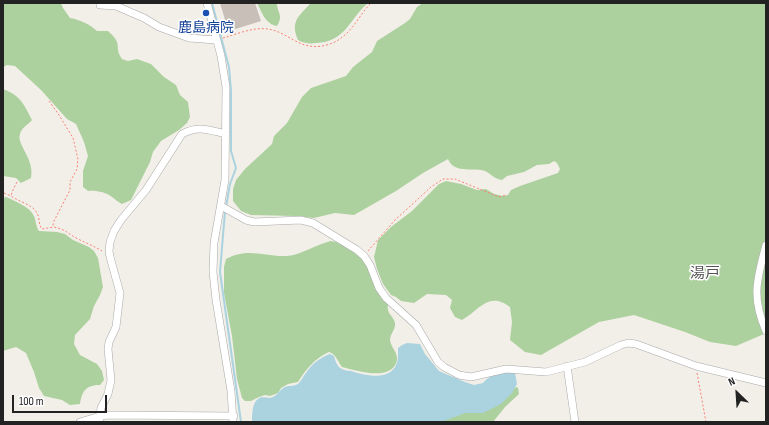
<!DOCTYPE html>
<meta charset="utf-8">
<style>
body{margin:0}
#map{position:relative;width:769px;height:425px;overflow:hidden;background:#f2efe9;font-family:"Sofia Sans Condensed",sans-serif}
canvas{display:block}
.frame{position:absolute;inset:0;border:4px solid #222;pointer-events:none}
.north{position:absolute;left:717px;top:373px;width:40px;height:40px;-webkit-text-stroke:3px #fff;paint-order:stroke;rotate:335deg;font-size:11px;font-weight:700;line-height:16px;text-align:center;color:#222}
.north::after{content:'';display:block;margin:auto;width:14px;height:18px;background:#222;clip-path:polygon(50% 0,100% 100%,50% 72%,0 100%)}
.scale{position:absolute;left:12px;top:395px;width:95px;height:18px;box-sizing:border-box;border:2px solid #222;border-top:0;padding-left:5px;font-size:12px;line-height:14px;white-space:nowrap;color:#222;-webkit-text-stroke:3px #fff;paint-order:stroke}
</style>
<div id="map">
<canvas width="769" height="425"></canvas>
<div class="frame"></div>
<div class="north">N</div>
<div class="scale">100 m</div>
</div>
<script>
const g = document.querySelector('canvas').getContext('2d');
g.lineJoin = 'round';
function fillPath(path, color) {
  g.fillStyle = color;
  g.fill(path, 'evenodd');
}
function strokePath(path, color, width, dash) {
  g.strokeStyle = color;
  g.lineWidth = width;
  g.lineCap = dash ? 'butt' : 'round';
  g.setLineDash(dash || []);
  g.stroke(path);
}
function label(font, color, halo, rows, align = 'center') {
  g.font = font + ' "Sofia Sans Condensed","Noto Sans JP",sans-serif';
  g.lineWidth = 3;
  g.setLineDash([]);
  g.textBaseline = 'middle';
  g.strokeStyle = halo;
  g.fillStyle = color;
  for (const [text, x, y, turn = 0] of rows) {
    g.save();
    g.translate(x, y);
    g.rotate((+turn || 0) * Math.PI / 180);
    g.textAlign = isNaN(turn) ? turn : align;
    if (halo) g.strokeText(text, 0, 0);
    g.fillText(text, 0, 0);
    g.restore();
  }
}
const forest = new Path2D(`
 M3,3H61L63,8L70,18C81,20 89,24 97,31H108C111,34 115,37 117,42C119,49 116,50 122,59L128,61L137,59L151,64L164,77L176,85L180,95L188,102L190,117L187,123L179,130L161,141L153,152L150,162L131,200L122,204C118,202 116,200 112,197C106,192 95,190 88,191L83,187V171L88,156L84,142L76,124L67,119L41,90L15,66L7,65L3,67Z
 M257,3H277C277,13 284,15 277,26C265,24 262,12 257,3Z
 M311,3H368C349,19 346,42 316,43C310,44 303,43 298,40C290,21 299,16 311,3Z
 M423,3H766V331L764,334L736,346L710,342L685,332L634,315L599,322L541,355L525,352L510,340L512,322L510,307C488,291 480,310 462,320L455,317L450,308L452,300L446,295L427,294L414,303L401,301L396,297L391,295L383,284L377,269L374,257L378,240L391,227L412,211L439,184L446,181L461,184L477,190L486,189L494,194L503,196L508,195L511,190L520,186L558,173L560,169L557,163L554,161L549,164L537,165L524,172L507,176L502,180C492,178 493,175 485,171C477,167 459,173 451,164C450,163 449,161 448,159L423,173L396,191L354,215L335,213L314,218L294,216L251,215L241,211L233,201V189L236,180L245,169L272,144L274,136L287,123L302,97L311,88L346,76L353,67L372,52L377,41L405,23L410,19L417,7Z
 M3,89C20,95 24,104 32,120C28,125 22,127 20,134C16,144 35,159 31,178L21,183L16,178L3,176Z
 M6,197C15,201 30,207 34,216C36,221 36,227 39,231L57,232L65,234L73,240L89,247L94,251L98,258L103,287L100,295L94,306L90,319L75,335L74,344L80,355L97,364L102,371L104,380L100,385C86,385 82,391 80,404L70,405L62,400L44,396L39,388L34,372L26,353L16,347L3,351V198Z
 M331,241C338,242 343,245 348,249C354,252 360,255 364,260C374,273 372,290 388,304C386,314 393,315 395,323C396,329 390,334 390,340C391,348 398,352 397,360C392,383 355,370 342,367C338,362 336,354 329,352C315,358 306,369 298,382L288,384L281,388L278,393L270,396L265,395L259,397L251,401H245L242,398L237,379L232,336L224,293V267L226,259C249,247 264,257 287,256C301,255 317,244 331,241Z
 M517,387L518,388L519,394L505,407L493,422H438Z`);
const water = new Path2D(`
 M407,343L420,344L425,354L439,371L465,382L474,385L483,383C491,373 503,372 515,373L517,384L512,393L501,404L483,413H465L441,422H252C252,415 252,403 258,399C262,396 266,398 270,398C277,397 279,390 285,387C289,385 295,387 299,383C302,380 303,376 306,373C312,364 319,358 330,354L334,356C335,360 337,367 342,369C344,370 348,371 351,371C364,375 386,381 395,367C399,360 398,355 398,348L402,345Z`);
const stream = new Path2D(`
 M212,3L229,67L231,91V151L236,168L230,184L226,207
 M225,211L220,272L241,422`);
const building = new Path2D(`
 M220,3H255L261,21L226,32L223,23H226Z`);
const path = new Path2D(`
 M223,38C237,34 253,27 268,29C288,32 299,50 322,46C329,45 336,42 341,38C354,29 360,14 371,3
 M49,101L59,115L73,138L78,159L77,169L70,182V190L54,221L53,225L54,227C67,230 68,234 78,239C86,243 94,246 102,251
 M17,182L12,192L11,196C19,202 32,204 37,213C40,218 38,224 42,229L54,227
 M4,193L11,196
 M368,251L395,220L431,187L443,179H455L499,197L506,195
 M697,373L706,422`);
const minor = new Path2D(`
 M207,3L221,56L226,87L225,180L214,243L213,272L216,300L231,391L233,422
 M100,5L116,6L144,18L159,27L189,38L216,40
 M221,206L246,220L254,222L301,220L313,223L357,250L364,256L370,265L379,288L386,298L416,325L438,362L444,367L459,375L471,377L506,369L546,372L585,362L621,345L628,343L636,344L696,366L766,383
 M766,245C757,279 751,297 766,331
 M567,366L575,422
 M80,422L100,416L109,415L234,416
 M99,422L101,408L108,394L111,380L108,349L109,342L116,327L120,293L110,257L109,251L110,242L114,231L121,220L146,190L182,134C199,125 208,130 226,134`);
const markers = [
 [206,13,4,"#1a4fb4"]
];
const transitNames = [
 ["鹿島病院",206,28]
];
const neighbourhoodNames = [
 ["湯戸",705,274]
];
fillPath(forest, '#add19e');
fillPath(water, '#aad3df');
strokePath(stream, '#aad3df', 2);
fillPath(building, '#c7bfb8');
strokePath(minor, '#a9a9a9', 8);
strokePath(path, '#fa8072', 1, [2, 2]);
strokePath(minor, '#fff', 7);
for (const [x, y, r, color] of markers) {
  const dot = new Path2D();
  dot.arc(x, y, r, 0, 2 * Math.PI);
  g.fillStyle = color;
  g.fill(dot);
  strokePath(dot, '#fff', 1.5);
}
label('14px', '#164399', '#fff', transitNames);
label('15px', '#555', '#fff', neighbourhoodNames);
</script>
